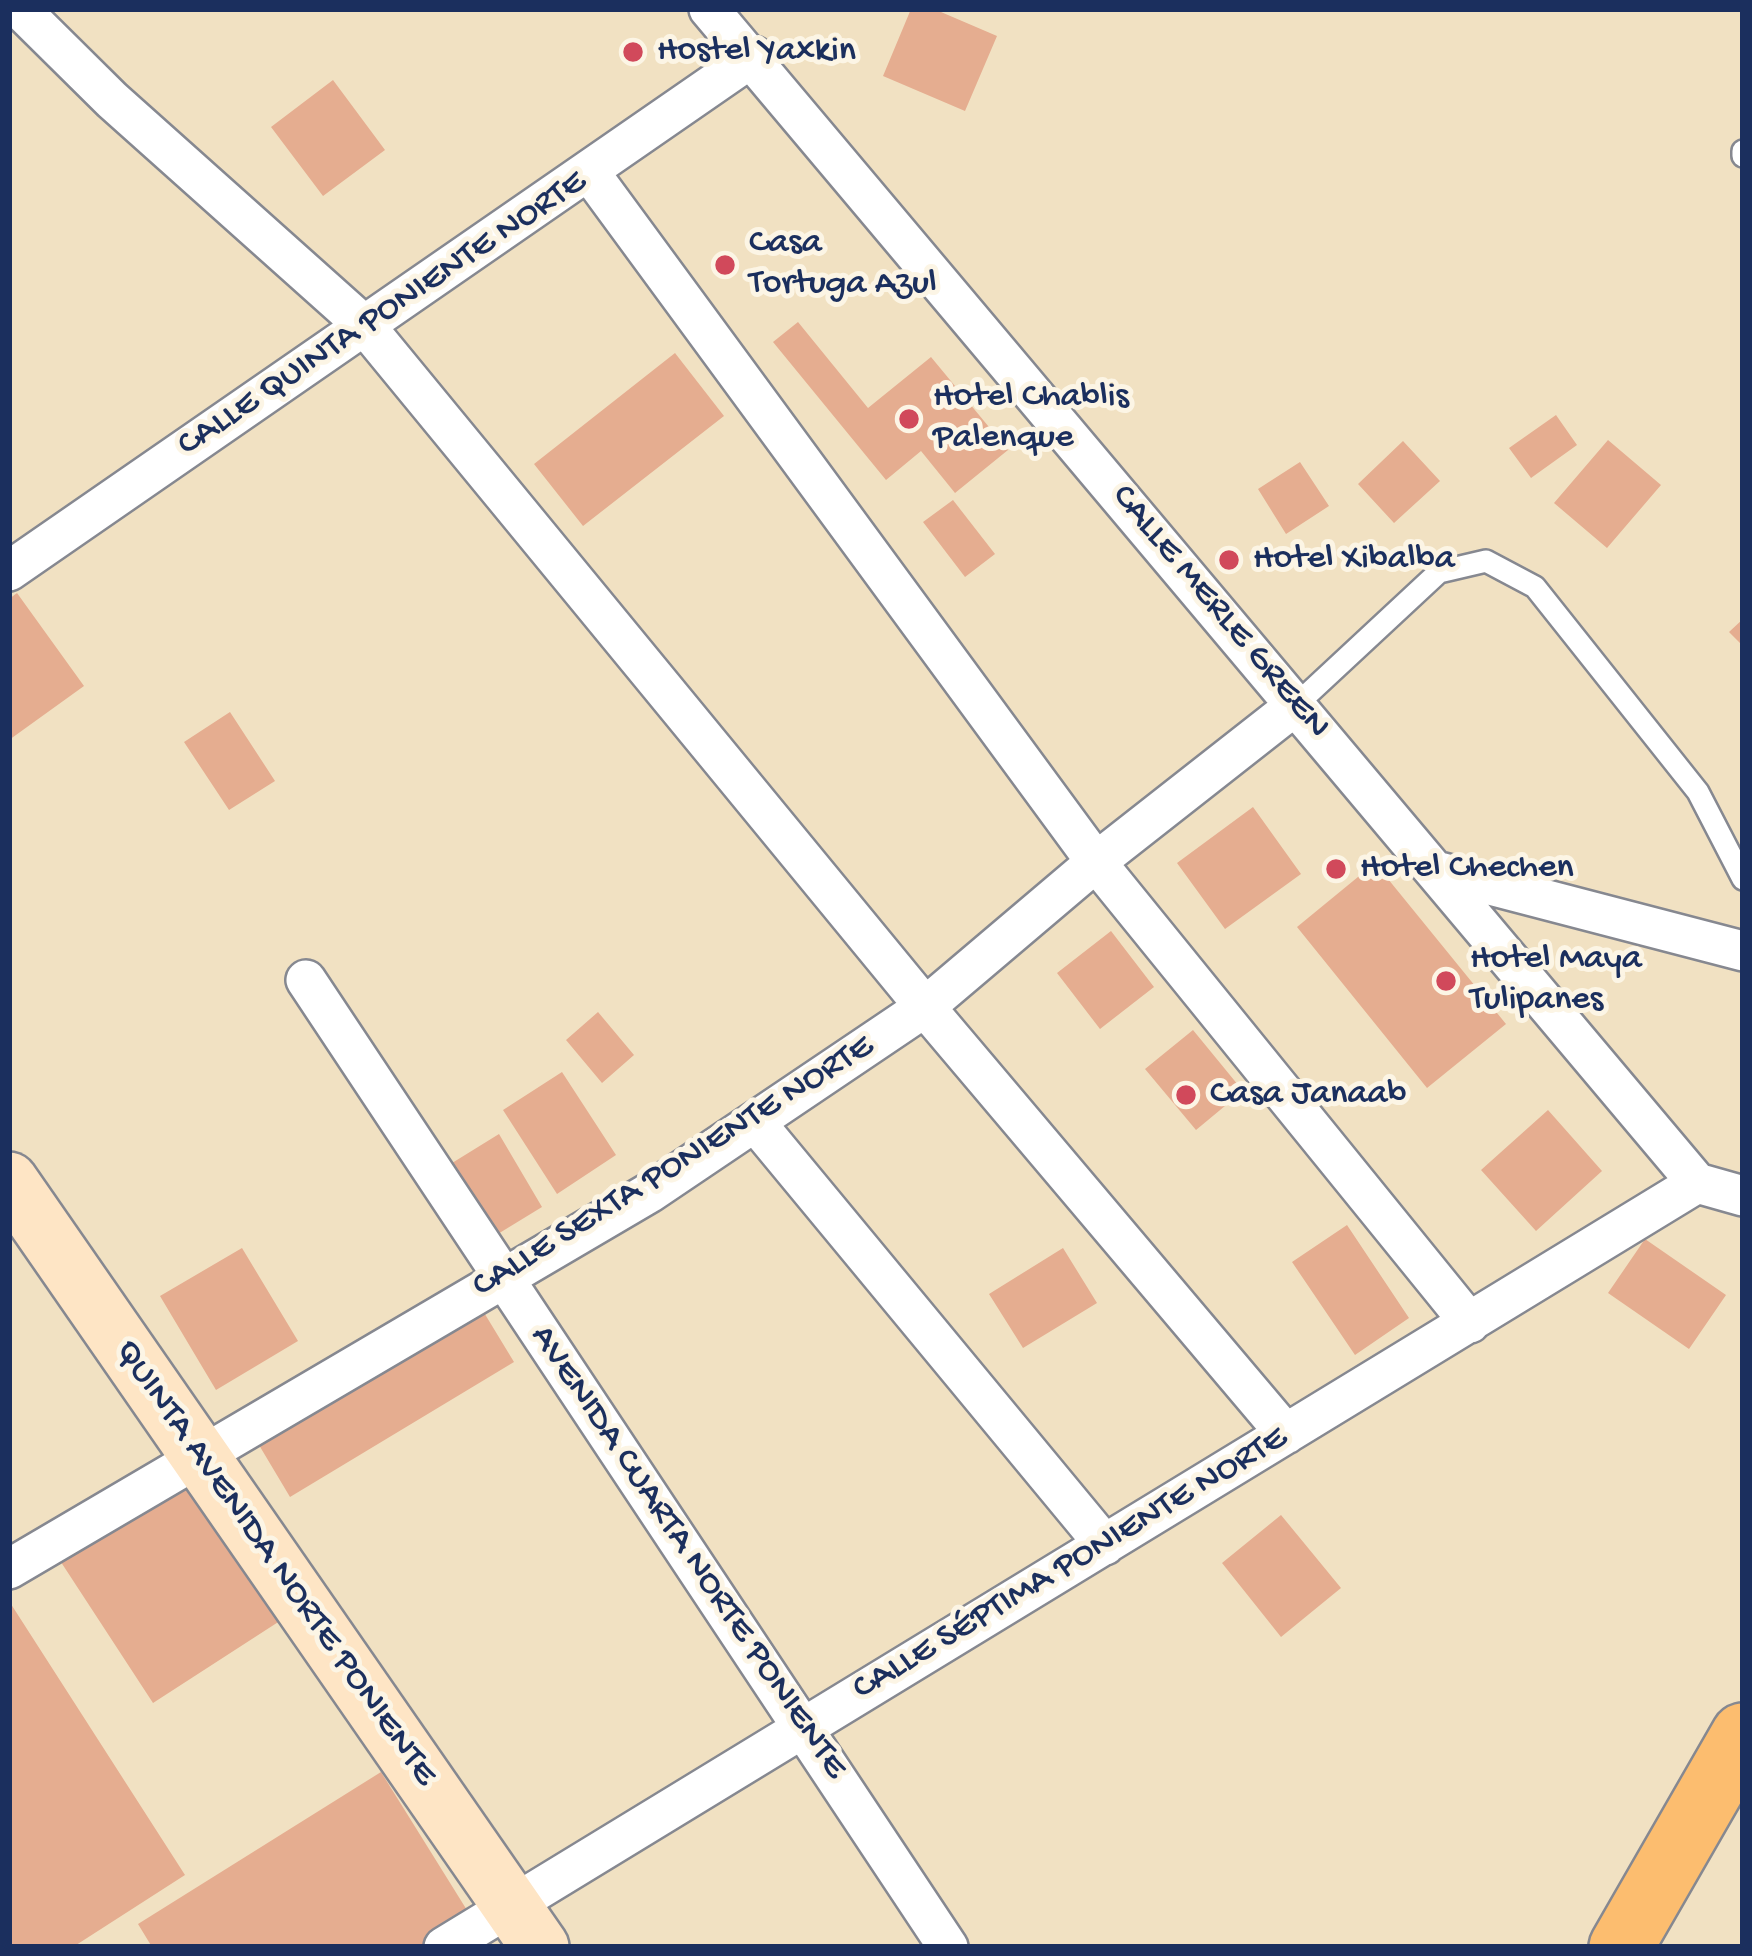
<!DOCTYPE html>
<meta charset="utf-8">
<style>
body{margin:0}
#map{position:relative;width:1752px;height:1956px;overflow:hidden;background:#f1e1c2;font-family:"Gochi Hand",sans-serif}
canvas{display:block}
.frame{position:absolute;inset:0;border:12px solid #1b2f5e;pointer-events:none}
</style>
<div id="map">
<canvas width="1752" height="1956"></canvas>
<div class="frame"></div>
</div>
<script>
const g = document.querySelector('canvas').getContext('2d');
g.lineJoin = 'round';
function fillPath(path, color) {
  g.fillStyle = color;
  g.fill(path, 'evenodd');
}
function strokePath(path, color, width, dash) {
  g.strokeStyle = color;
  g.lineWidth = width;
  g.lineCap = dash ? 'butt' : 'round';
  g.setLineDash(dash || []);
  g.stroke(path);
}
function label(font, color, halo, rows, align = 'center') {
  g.font = font + ' "Gochi Hand",sans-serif';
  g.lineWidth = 10;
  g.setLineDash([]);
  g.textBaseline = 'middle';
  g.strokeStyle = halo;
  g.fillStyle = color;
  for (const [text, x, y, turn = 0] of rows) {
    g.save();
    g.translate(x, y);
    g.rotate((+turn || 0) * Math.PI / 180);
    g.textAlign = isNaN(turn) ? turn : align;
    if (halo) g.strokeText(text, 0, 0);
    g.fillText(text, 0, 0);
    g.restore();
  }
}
const building = new Path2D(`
 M911,9H934L997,36L965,111L883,76Z
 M333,80L385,150L323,196L271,127Z
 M798,322L868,408L931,357L1008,450L955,493L921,451L886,480L773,342Z
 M675,353L724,416L583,526L534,464Z
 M1556,415L1577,445L1531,478L1509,448Z
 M1608,440L1661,485L1607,548L1554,503Z
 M1403,441L1440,481L1394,523L1358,484Z
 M1300,462L1329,506L1286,534L1258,489Z
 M953,500L995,554L965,577L923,522Z
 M17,593L84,686L9,740V599Z
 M1743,619V646L1729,632Z
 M230,712L275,781L229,810L184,742Z
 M1253,807L1301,874L1225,929L1177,863Z
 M1375,863L1506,1024L1427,1088L1297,927Z
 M1111,931L1154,987L1100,1029L1057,973Z
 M598,1012L634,1055L602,1083L566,1040Z
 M1193,1030L1243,1091L1196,1130L1145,1069Z
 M562,1072L616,1155L557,1194L503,1110Z
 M1548,1110L1602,1171L1536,1231L1481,1170Z
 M499,1134L542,1207L488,1240L444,1168Z
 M1347,1225L1409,1318L1355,1355L1292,1262Z
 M1645,1239L1726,1295L1689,1349L1608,1293Z
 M242,1248L298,1341L216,1390L160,1296Z
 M1063,1248L1097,1303L1023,1348L989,1294Z
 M480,1306L514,1362L290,1497L256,1440Z
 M190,1470L286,1617L153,1703L57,1556Z
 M1281,1515L1341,1588L1281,1637L1222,1563Z
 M9,1601L185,1875L73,1947H9Z
 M381,1772L470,1915L418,1947H152L138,1924Z`);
const lane = new Path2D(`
 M1743,151V156
 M1296,705L1439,572L1486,561L1535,587L1698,792L1743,879`);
const street = new Path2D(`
 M20,9L112,100L366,327L925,1007L1286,1434
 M709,9L1697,1183L1743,1196
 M590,173L1096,862L1470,1323
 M9,571L754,56
 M1436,871L1743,951
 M306,980L948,1947
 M755,1122L1105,1545
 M9,1569L649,1193L925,1007L1096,862L1296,705
 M444,1947L1697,1183`);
const secondary = new Path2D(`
 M9,1181L540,1947`);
const primary = new Path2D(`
 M1621,1947L1743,1735`);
const markers = [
 [633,52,12,"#d1495b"],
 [725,265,12,"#d1495b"],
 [909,419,12,"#d1495b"],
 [1229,560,12,"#d1495b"],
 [1336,869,12,"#d1495b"],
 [1446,981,12,"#d1495b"],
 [1186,1095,12,"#d1495b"]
];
const poiNames = [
 ["Hostel Yaxkin",657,52],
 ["Casa",749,244],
 ["Tortuga Azul",749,285],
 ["Hotel Chablis",933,398],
 ["Palenque",933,439],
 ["Hotel Xibalba",1253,560],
 ["Hotel Chechen",1360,869],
 ["Hotel Maya",1470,960],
 ["Tulipanes",1470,1001],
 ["Casa Janaab",1210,1095]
];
const streetNames = [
 ["CALLE QUINTA PONIENTE NORTE",383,315,-34],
 ["CALLE MERLE GREEN",1219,613,50],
 ["CALLE SEXTA PONIENTE NORTE",674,1168,-32],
 ["AVENIDA CUARTA NORTE PONIENTE",687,1553,56],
 ["QUINTA AVENIDA NORTE PONIENTE",274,1564,55],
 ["CALLE SÉPTIMA PONIENTE NORTE",1071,1565,-31]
];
fillPath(building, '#e5ad90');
strokePath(lane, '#868890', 26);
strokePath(street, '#868890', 44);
strokePath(secondary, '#868890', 62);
strokePath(primary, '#868890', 68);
strokePath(lane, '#fff', 21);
strokePath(street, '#fff', 39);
strokePath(secondary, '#fee5c5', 57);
strokePath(primary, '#fcbd6f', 63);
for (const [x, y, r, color] of markers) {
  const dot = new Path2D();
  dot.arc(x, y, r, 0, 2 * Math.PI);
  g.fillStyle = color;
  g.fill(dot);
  strokePath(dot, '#fcf5e5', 4.5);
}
label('36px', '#1b2f5e', '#fcf5e5', poiNames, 'left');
label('36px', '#1b2f5e', '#fcf5e5', streetNames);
</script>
